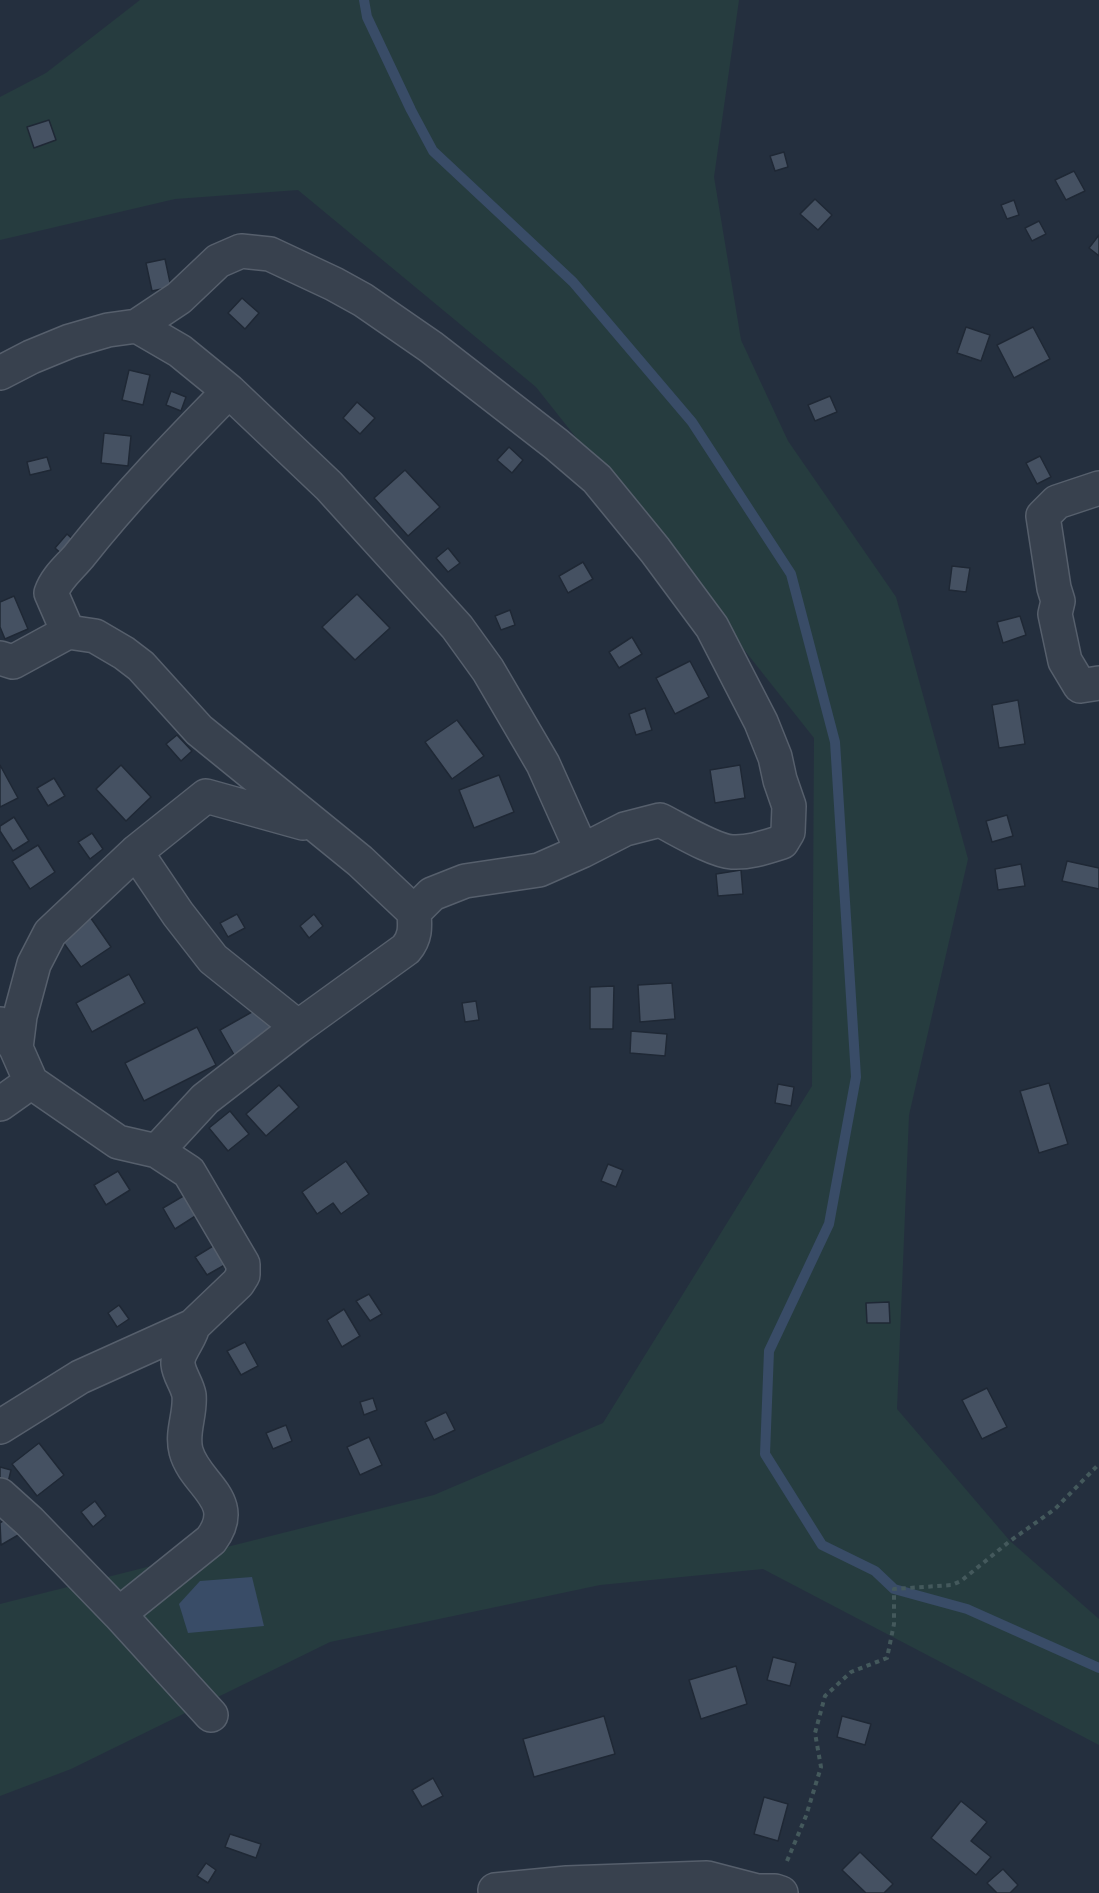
<!DOCTYPE html>
<style>
body{margin:0}
canvas{display:block;background:#242f3e}
</style>
<canvas width="1099" height="1893"></canvas>
<script>
const g = document.querySelector('canvas').getContext('2d');
g.lineJoin = 'round';
function fillPath(path, color) {
  g.fillStyle = color;
  g.fill(path, 'evenodd');
}
function strokePath(path, color, width, dash) {
  g.strokeStyle = color;
  g.lineWidth = width;
  g.lineCap = dash ? 'butt' : 'round';
  g.setLineDash(dash || []);
  g.stroke(path);
}
const green = new Path2D(`
 M140,0H739L714,177L741,340L788,441L896,597L968,859L909,1115L897,1409L1010,1541L1099,1619V1745L763,1569L600,1585L330,1642L71,1769L0,1796V1604L434,1495L603,1423L812,1086L814,738L536,387L298,190L175,199L0,240V97L46,73Z`);
const water = new Path2D(`
 M252,1577L264,1626L188,1633L179,1604L200,1581Z`);
const stream = new Path2D(`
 M364,0L367,17L411,110L433,151L573,282L692,422L791,574L835,742L856,1077L829,1224L769,1351L765,1454L822,1545L875,1571L894,1589L967,1609L1099,1668`);
const building = new Path2D(`
 M49,120L56,140L34,148L27,127Z
 M784,152L788,167L775,171L770,156Z
 M1074,171L1085,191L1066,200L1055,180Z
 M815,199L832,215L818,230L800,214Z
 M1014,200L1019,215L1007,219L1001,205Z
 M1039,221L1046,234L1032,241L1025,228Z
 M1099,235V256L1089,248Z
 M165,259L171,287L152,291L146,263Z
 M242,298L259,313L245,329L228,313Z
 M966,327L990,335L981,361L957,353Z
 M1033,327L1050,359L1014,378L997,345Z
 M129,370L150,375L143,405L122,400Z
 M171,391L186,397L181,411L166,405Z
 M830,396L837,412L815,421L808,405Z
 M357,402L375,418L360,434L343,418Z
 M104,433L131,436L128,466L101,463Z
 M509,447L523,460L512,473L497,460Z
 M1040,456L1051,477L1037,484L1026,463Z
 M47,457L51,470L30,475L27,462Z
 M405,470L440,507L408,536L374,498Z
 M67,534L78,544L66,558L55,548Z
 M448,548L460,563L448,572L436,558Z
 M583,562L593,579L568,593L559,576Z
 M952,566L970,568L966,592L949,590Z
 M357,594L390,628L355,660L322,627Z
 M14,596L28,629L5,639L0,627V602Z
 M510,610L515,625L501,630L495,616Z
 M1020,616L1026,635L1003,643L997,622Z
 M632,637L642,654L619,668L609,652Z
 M690,661L709,697L675,714L656,678Z
 M1018,700L1025,744L999,748L992,705Z
 M645,708L652,730L636,735L629,714Z
 M457,720L484,756L452,779L425,742Z
 M177,735L192,751L181,761L166,744Z
 M0,765L18,798L0,807Z
 M121,765L151,797L126,821L96,789Z
 M740,765L745,798L715,803L710,770Z
 M499,775L514,812L474,828L459,790Z
 M54,778L65,796L48,806L37,788Z
 M1007,815L1013,836L992,842L986,821Z
 M14,817L29,841L13,851L0,831V826Z
 M92,833L103,849L90,859L78,842Z
 M38,845L55,872L30,889L12,861Z
 M1067,861L1099,868V889L1062,881Z
 M1021,864L1025,886L998,890L995,869Z
 M741,870L743,894L718,896L716,874Z
 M88,914L111,947L81,967L58,935Z
 M237,914L245,928L228,937L220,923Z
 M314,914L323,926L309,938L300,926Z
 M129,974L145,1003L92,1032L76,1003Z
 M672,983L675,1019L640,1022L638,985Z
 M614,986L613,1029H590V987Z
 M476,1001L479,1020L465,1022L462,1003Z
 M266,1004L283,1034L237,1060L220,1030Z
 M197,1027L216,1065L144,1101L125,1063Z
 M631,1031L667,1034L665,1056L630,1053Z
 M1049,1083L1068,1144L1039,1153L1020,1091Z
 M778,1084L794,1087L791,1106L775,1103Z
 M279,1085L299,1107L266,1136L246,1114Z
 M230,1111L249,1134L228,1151L209,1128Z
 M346,1161L369,1194L341,1214L333,1203L317,1214L302,1192Z
 M608,1164L623,1170L616,1187L601,1181Z
 M118,1171L130,1190L106,1205L94,1185Z
 M185,1195L197,1215L175,1229L163,1208Z
 M218,1243L230,1262L207,1275L195,1257Z
 M369,1294L382,1314L370,1321L356,1301Z
 M889,1302L890,1323H867L866,1303Z
 M119,1305L129,1319L117,1327L108,1313Z
 M344,1309L360,1336L342,1347L327,1320Z
 M245,1342L258,1366L241,1375L227,1351Z
 M987,1388L1007,1427L982,1439L962,1400Z
 M373,1398L377,1410L364,1415L360,1402Z
 M446,1412L455,1430L434,1440L425,1422Z
 M286,1425L292,1441L273,1449L266,1433Z
 M369,1437L382,1465L360,1475L347,1447Z
 M39,1443L64,1475L37,1496L12,1464Z
 M0,1467L11,1470L7,1487L0,1485Z
 M95,1501L106,1516L93,1527L81,1512Z
 M9,1517L20,1534L1,1545L0,1523Z
 M773,1657L796,1663L790,1686L767,1680Z
 M736,1666L747,1704L701,1719L689,1680Z
 M604,1716L615,1754L534,1777L523,1739Z
 M842,1716L871,1724L865,1745L837,1737Z
 M433,1778L443,1796L422,1807L412,1790Z
 M764,1797L788,1804L778,1841L754,1834Z
 M961,1801L987,1822L971,1841L991,1857L976,1875L931,1838Z
 M230,1834L261,1844L256,1858L225,1847Z
 M860,1852L893,1884L884,1893H866L842,1870Z
 M206,1863L216,1870L208,1883L197,1876Z
 M1003,1869L1018,1885L1010,1893H997L987,1883Z`);
const path = new Path2D(`
 M787,1861L806,1816L821,1767L815,1733L825,1696L851,1672L887,1658L894,1624V1589L952,1585L961,1581L1010,1541L1055,1509L1099,1464`);
const street = new Path2D(`
 M137,326L179,298L218,261L241,251L270,254L334,284L363,300L431,347L556,444L597,479L655,550L712,627L761,722L775,757L780,780L789,806L788,832L782,842C766,847 750,853 732,852C714,851 678,829 660,820L625,829L582,851L539,870L465,881L432,894L414,912
 M0,373L31,357L70,341L108,330L137,326L180,351L229,391L329,486L457,627L488,670L543,764L582,851
 M1099,488L1057,502L1043,516L1054,588L1058,601L1055,614L1065,661L1080,686L1099,683
 M68,632L51,593C56,578 69,568 79,556C125,498 177,444 229,391
 M0,658L13,662L68,632L95,636L124,653L141,666L199,730L360,861L414,912C415,927 416,937 406,949L298,1027L205,1099L157,1151L118,1142L31,1082L16,1048L0,1024
 M136,852L178,914L213,959L298,1027
 M16,1048L20,1016L34,964L50,933L136,852L206,796L303,823
 M0,1104L31,1082
 M0,1427L80,1377L193,1326L238,1283L243,1275V1264L189,1172L157,1151
 M0,1495L30,1522L119,1614L211,1715
 M119,1614L211,1540C241,1500 195,1485 186,1451C181,1432 191,1414 189,1395C187,1384 179,1375 178,1364C177,1352 191,1338 193,1326
 M496,1893L495,1890L567,1883L707,1878L757,1891H775L781,1893`);
fillPath(green, '#263c3f');
fillPath(water, '#394c67');
strokePath(stream, '#394c67', 10);
fillPath(building, '#455162');
strokePath(building, '#1f2835', 1.5);
strokePath(street, '#565f6c', 36);
strokePath(path, '#44595c', 4, [4.5, 4.5]);
strokePath(street, '#38414e', 33);
</script>
